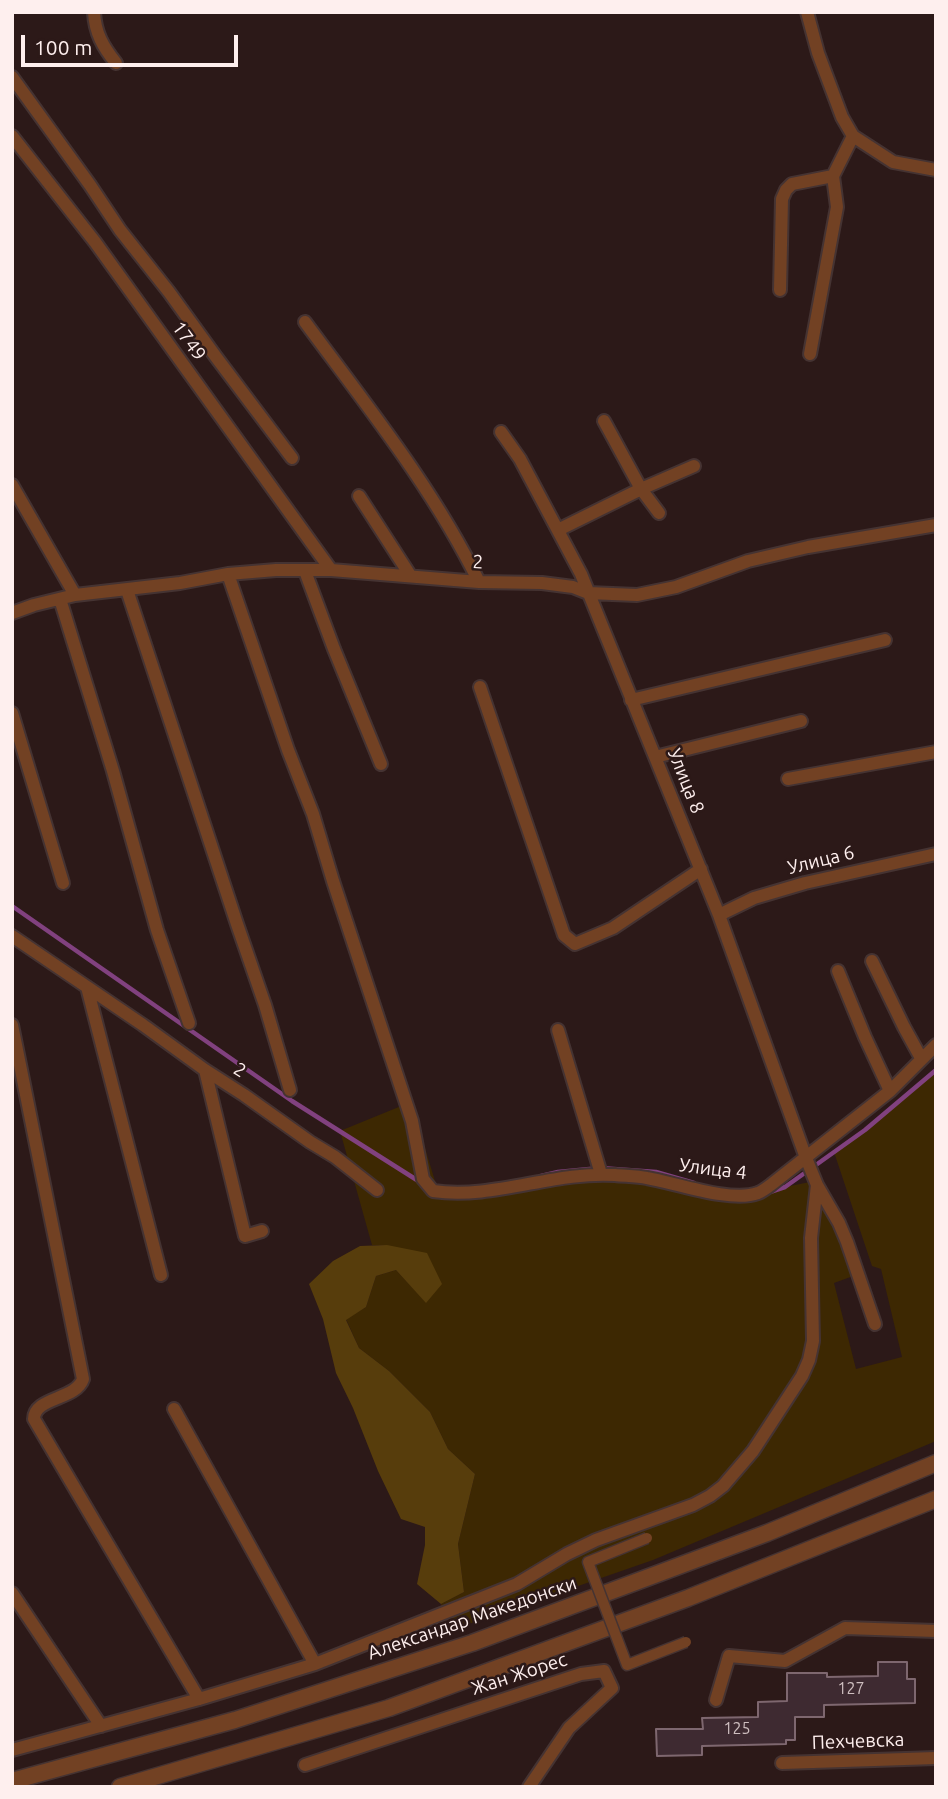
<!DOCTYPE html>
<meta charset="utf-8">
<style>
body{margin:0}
#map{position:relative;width:948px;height:1799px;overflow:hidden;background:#2c1918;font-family:Ubuntu,sans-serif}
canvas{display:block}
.frame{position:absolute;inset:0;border:14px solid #feefee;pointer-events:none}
.scale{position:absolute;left:21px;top:35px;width:217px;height:32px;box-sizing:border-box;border:4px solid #feefee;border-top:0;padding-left:9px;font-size:21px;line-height:24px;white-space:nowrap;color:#feefee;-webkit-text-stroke:5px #2c1918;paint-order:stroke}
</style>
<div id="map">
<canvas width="948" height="1799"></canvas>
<div class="frame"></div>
<div class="scale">100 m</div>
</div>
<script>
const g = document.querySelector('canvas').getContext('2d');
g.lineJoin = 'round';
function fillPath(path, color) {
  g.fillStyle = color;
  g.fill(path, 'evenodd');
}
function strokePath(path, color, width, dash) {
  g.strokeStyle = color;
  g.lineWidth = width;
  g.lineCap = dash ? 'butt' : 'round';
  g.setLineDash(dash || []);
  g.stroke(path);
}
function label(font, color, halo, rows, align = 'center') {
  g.font = font + ' Ubuntu,sans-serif';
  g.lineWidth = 5;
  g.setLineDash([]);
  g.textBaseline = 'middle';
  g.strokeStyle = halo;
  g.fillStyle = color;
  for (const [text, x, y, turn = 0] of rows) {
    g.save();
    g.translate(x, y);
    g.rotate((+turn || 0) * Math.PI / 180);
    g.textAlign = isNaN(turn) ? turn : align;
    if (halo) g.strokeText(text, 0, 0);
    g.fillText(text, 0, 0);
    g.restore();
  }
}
const green = new Path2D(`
 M936,1070V1441L653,1560L463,1626L445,1615L441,1604L464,1592L458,1544L475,1474L448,1449L430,1412L389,1371L359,1348L346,1319L366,1307L376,1276L396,1270L426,1302L387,1245H372L340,1131L411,1102L438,1191L474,1190L558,1172L600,1168L656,1172L703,1186L754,1197L785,1187L810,1182L856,1275L834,1283L856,1369L902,1357L881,1269L872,1266L834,1152L865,1130Z`);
const forest = new Path2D(`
 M387,1245L427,1253L442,1284L426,1303L396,1270L376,1276L366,1307L346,1320L359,1348L389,1371L430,1412L448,1449L475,1474L458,1544L464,1592L441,1604L417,1584L425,1545V1527L401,1519L378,1471L353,1408L336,1373L323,1319L309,1284L333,1261L360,1246Z`);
const stream = new Path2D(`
 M12,906L292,1101L420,1182
 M541,1176L558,1172L600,1168L656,1172L694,1183
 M770,1192L785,1187L865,1130L936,1070`);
const building = new Path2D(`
 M878,1662H907V1679H915V1703L824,1705V1717H795V1740H786V1744L702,1746V1755L657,1756L656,1729H703L702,1718L758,1717V1702L787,1701V1673H827V1677L878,1676Z`);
const minor = new Path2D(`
 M94,12C95,33 103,47 116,63
 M807,12L818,53L842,117L853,136L893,162L936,170
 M12,77L90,185L120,230L169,292L216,357L292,458
 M12,136L95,242L331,570
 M780,290L782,199L786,190L792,184L833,176
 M305,322C367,406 433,488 479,582
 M810,354L837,207L833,176L853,136
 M604,421L641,489L659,513
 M501,432L520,459L581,574L719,915L806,1158L817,1185L839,1223L847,1242L875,1324
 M12,485L75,595
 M359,496L410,575
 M558,530L641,489L694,466
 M305,571L334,649L381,764
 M228,574L288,750L313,814L333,881L412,1121L423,1179L433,1191C493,1200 554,1171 615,1175C625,1176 637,1176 647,1178C676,1183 731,1203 758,1193C763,1191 768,1187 772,1184L890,1091L936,1045
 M127,590L237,924L265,1005L290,1090
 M60,599L113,771L157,930L189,1023
 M12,613L34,605L75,595L180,583L228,574L276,570H331L479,582L542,583L573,587L588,593L637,595L676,587L748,561L808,547L936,525
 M480,687L564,935L575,944L613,928L701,869
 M631,700L885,640
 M12,713L63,883
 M655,757L801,721
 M788,779L936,752
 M719,915L754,898L805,883L936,854
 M12,936L143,1025L205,1070L244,1095L310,1142L335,1157L377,1190
 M872,961L904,1027L921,1058
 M838,971L865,1037L890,1091
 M87,987L161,1275
 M12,1025L83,1379C76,1400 34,1397 34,1419L199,1699
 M558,1030L601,1174
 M205,1070L245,1236L262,1231
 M174,1409L315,1664
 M12,1593L101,1726
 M716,1700L729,1656L785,1661L845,1628L936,1631
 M12,1750L199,1699L315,1664L517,1584L567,1554L596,1540L693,1505L710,1496L723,1486L753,1451L802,1376L809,1360L813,1341L811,1238L817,1185
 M782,1763L936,1758
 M305,1765L581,1674L604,1671L612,1688L569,1728L529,1787`);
const tertiary = new Path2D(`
 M12,1781L235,1720L472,1643L767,1533L936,1463
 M120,1787L389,1708L688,1598L936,1499`);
const pedestrianBridge = new Path2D(`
 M647,1538L588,1562L627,1665L686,1642`);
const numberNames = [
 ["127",851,1689],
 ["125",737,1729]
];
const streetNames = [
 ["1749",189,341,54],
 ["2",478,562,3],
 ["Улица 8",686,781,68],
 ["Улица 6",821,860,-14],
 ["2",240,1070,32],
 ["Улица 4",713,1169,7],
 ["Александар Македонски",472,1618,-19],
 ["Жан Жорес",519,1674,-18],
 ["Пехчевска",858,1741,-2]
];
fillPath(green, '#3d2802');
fillPath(forest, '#573d0c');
strokePath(stream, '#81417f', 4.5);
fillPath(building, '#3e2a31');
strokePath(building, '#7e676f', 2);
strokePath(minor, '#453332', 16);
strokePath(tertiary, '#453332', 19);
strokePath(minor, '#724123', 12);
strokePath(tertiary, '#724123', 16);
strokePath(pedestrianBridge, '#453332', 13, []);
strokePath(pedestrianBridge, '#724123', 10);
label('16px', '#cebebf', null, numberNames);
label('19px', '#feefee', '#2c1918', streetNames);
</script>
